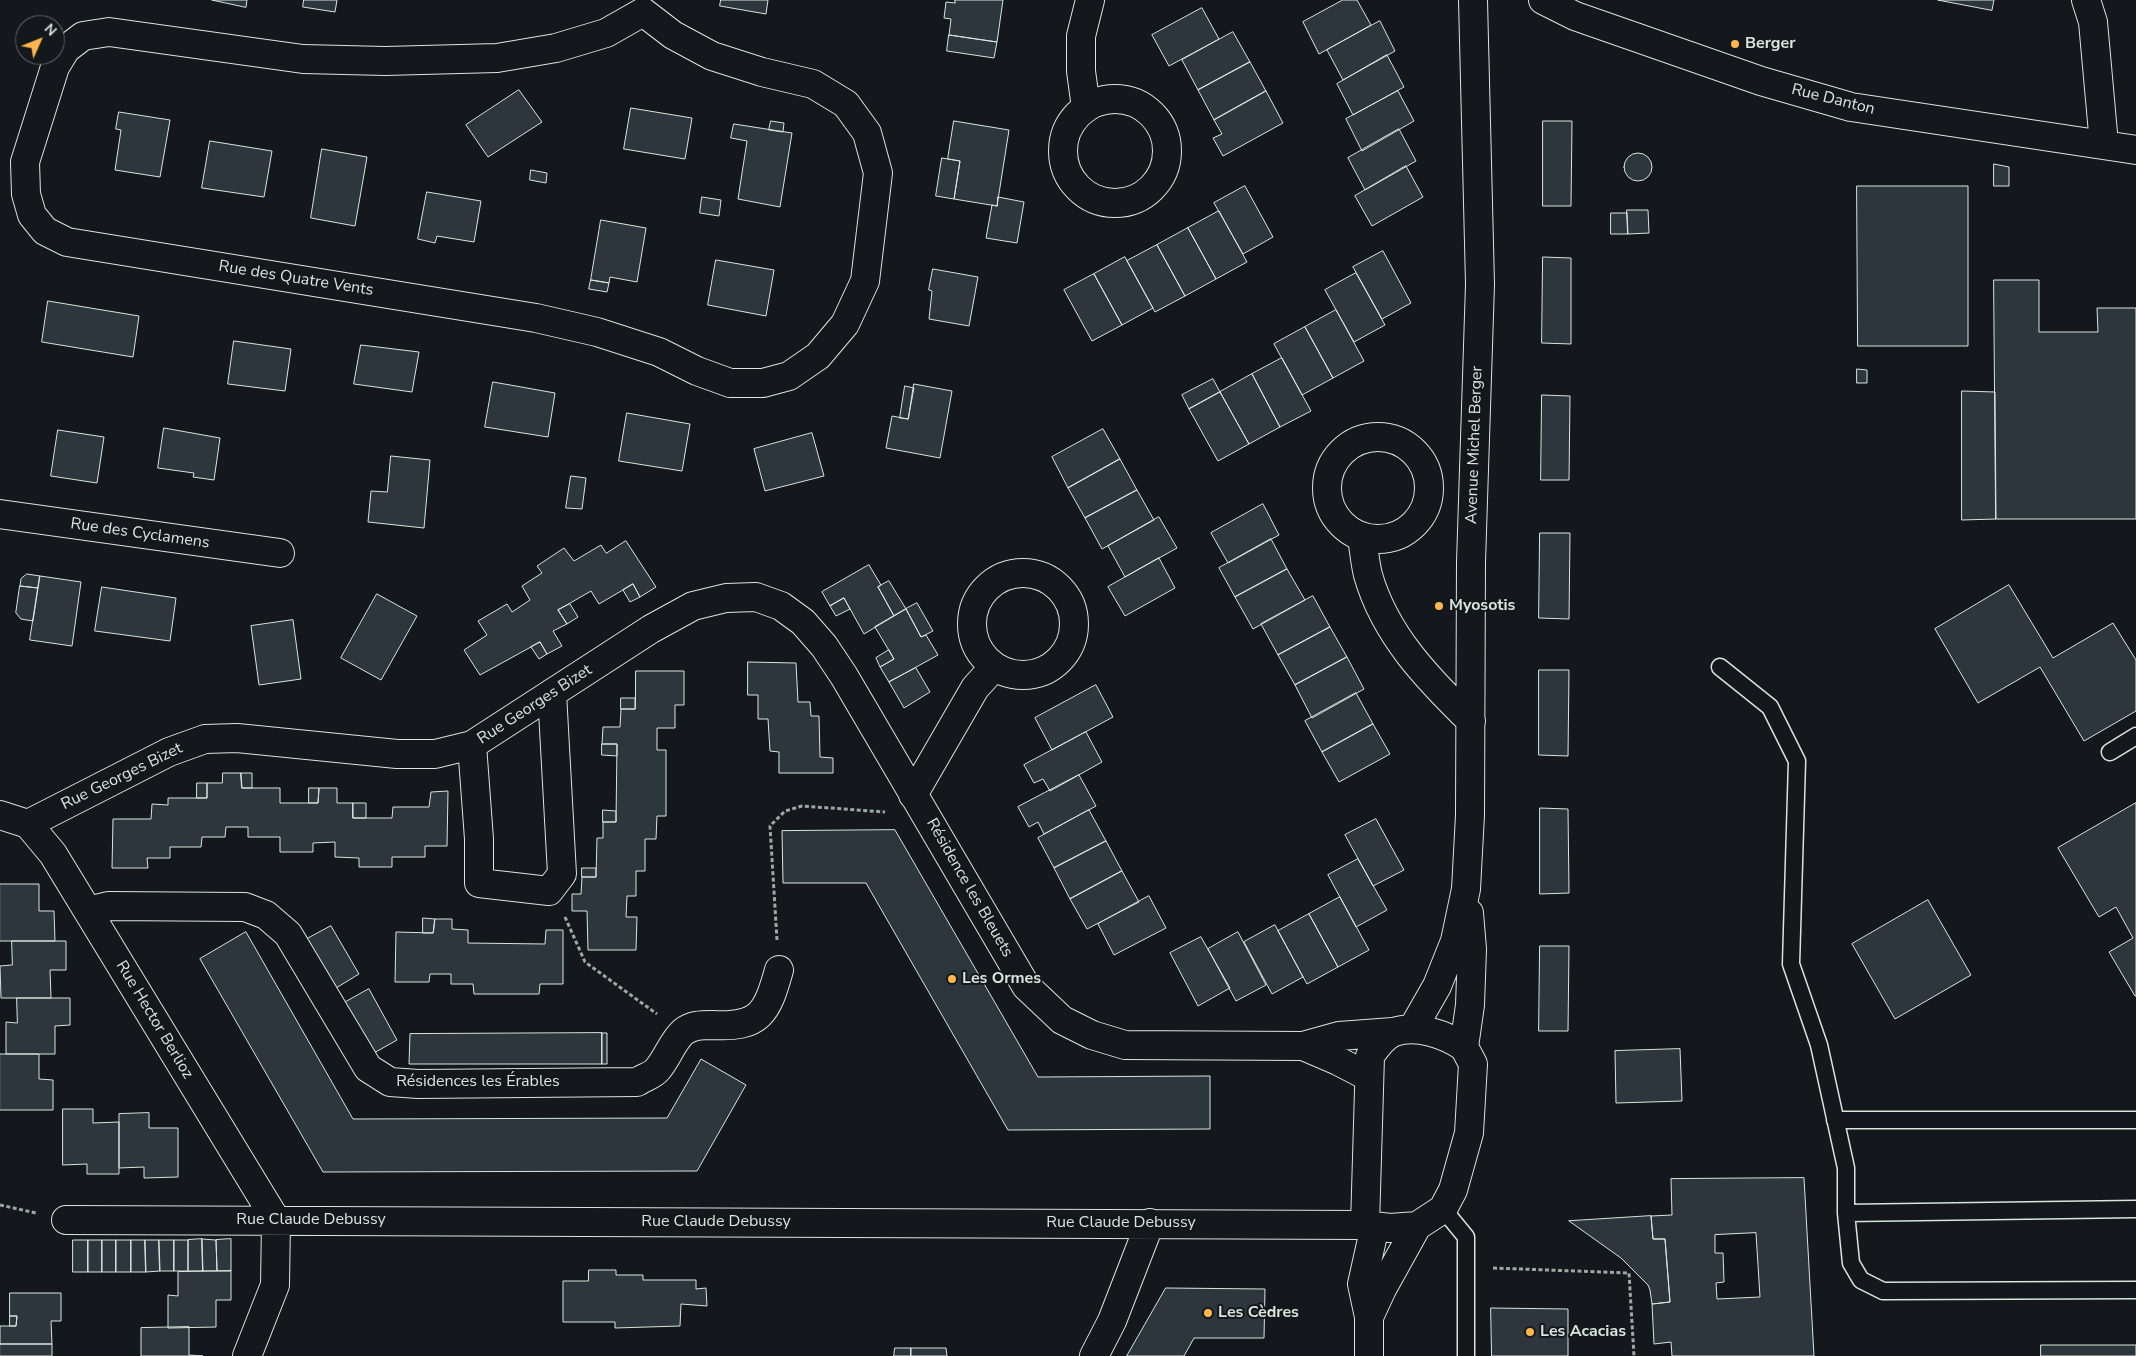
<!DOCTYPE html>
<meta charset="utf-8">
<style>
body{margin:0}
#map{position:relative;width:2136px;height:1356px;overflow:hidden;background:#14181c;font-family:"Nunito Sans",sans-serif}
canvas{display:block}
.north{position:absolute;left:15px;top:15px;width:50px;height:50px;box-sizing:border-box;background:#14181c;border:1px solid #626a69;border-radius:50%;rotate:46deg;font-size:14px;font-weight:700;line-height:20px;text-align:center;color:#d8e6dc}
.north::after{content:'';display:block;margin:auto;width:18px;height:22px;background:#ffb74d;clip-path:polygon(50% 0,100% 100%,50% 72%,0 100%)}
</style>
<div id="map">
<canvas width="2136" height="1356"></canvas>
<div class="north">N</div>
</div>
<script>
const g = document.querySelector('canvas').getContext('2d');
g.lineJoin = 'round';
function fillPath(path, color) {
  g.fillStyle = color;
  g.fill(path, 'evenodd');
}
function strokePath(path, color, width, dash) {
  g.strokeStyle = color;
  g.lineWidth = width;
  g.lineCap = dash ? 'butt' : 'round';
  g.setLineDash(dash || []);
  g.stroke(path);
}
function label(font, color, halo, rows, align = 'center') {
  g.font = font + ' "Nunito Sans",sans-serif';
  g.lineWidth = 4;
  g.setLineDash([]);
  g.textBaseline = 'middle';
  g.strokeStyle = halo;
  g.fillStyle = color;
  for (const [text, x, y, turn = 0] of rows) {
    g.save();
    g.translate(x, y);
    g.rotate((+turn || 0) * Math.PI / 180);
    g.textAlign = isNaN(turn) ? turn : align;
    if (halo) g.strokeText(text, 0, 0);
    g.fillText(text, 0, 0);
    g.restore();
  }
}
const building = new Path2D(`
 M212,0H247L246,7Z
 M304,0H337L335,12L303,7Z
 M721,0H768L766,14L720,6Z
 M955,0H1003L997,42L949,35L951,19L944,18L946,2L955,3Z
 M1343,0H1357L1371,25L1319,54L1303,22Z
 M1938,0H1994L1992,10Z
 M1202,8L1219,39L1169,66L1152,35Z
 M1380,21L1395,51L1343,80L1327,50Z
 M1233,32L1250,62L1198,90L1182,60Z
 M949,35L997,42L994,58L947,51Z
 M1387,55L1404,87L1353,115L1337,84Z
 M1250,62L1266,91L1214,120L1198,90Z
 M519,90L542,122L488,157L466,125Z
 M1266,91L1283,123L1223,156L1213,138L1222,134L1214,120Z
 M1398,91L1414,121L1362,151L1346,119Z
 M631,108L692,118L685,159L624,149Z
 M119,112L170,120L160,177L115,170L121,130L116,129Z
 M771,121L784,123L783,132L769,130Z
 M954,121L1009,130L997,206L954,199L960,161L948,159Z
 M1543,121H1572L1571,206H1543Z
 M734,124L792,133L780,207L738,199L747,141L731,138Z
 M1399,129L1416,161L1365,190L1348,158Z
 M210,141L272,151L264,197L202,188Z
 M322,149L367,157L355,226L311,218Z
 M1624 167a14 14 0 1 1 28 0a14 14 0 1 1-28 0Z
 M942,158L960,161L954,199L936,196Z
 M1994,164L2009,167V186H1994Z
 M1406,166L1423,197L1372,226L1355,196Z
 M531,170L547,173L546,183L530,180Z
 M1245,186L1273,237L1243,254L1214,203Z
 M1857,186H1968V346H1858Z
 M427,192L481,201L474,242L437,236L435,243L418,239Z
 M702,197L721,200L719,216L700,213Z
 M998,197L1024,202L1017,243L986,238L992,205L997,206Z
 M1627,210H1648L1649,233L1628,234Z
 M1219,211L1247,262L1216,279L1188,228Z
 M1611,213H1627L1628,234H1611Z
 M601,220L646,228L637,282L610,277L609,283L591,280Z
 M1188,228L1216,279L1185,296L1157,245Z
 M1157,245L1185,296L1155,312L1127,261Z
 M1383,251L1411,303L1382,319L1353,267Z
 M1125,257L1153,308L1122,325L1094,274Z
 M1543,257L1571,258V344L1542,343Z
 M716,260L774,270L766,316L708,305Z
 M933,269L978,277L969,326L929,319L932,291L929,290Z
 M1356,273L1385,325L1354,342L1325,290Z
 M1094,274L1122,325L1092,341L1064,290Z
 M591,280L609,283L607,292L589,289Z
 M1994,280H2039V332H2098L2097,308H2136V519H1996Z
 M48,301L139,316L133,357L42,342Z
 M1336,310L1364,361L1333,378L1305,327Z
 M1305,327L1333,378L1302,395L1274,344Z
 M234,341L291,349L285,391L228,384Z
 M361,345L419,352L412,392L354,384Z
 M1282,358L1311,411L1280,427L1252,374Z
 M1857,369L1867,370V383H1857Z
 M1252,374L1280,427L1249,444L1220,392Z
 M1213,379L1220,392L1189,409L1182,395Z
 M493,382L555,393L548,437L485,427Z
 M914,384L952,391L940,458L886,448L892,416L908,419Z
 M905,386L914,388L908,419L900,418Z
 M1962,391L1995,392L1996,519L1962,520Z
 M1220,392L1249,444L1218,461L1189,409Z
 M1542,395L1570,396L1569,480H1541Z
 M627,413L690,424L682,471L619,461Z
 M164,428L220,438L214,480L193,477L194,473L158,468Z
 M1103,429L1120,459L1068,488L1052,457Z
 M58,430L104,437L97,483L51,476Z
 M812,433L824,476L765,491L754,449Z
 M391,456L430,460L424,528L368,522L371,491L387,492Z
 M1120,459L1137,490L1085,518L1068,488Z
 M571,476L586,478L582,509L566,508Z
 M1137,490L1154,520L1102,549L1085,518Z
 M1263,504L1279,535L1228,563L1211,533Z
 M1159,517L1177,548L1125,577L1108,546Z
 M1540,533H1570L1569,619L1539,618Z
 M1271,539L1287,569L1235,597L1219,568Z
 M626,541L656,587L640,597L633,584L599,604L591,591L558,610L567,624L553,631L562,646L547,654L540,642L480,675L464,650L487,635L478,621L507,604L512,612L530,600L522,586L542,573L537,566L564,548L574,561L601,545L606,553Z
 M1159,558L1175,588L1125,616L1108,587Z
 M869,565L881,585L878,587L894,616L864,634L844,598L830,606L822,592Z
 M1287,569L1305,600L1253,629L1235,597Z
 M27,574L40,576L38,588L20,586L21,579Z
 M40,576L81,582L72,646L30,640Z
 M889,581L906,609L894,616L878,587Z
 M633,584L640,597L630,602L623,590Z
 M2009,585L2053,658L2113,623L2136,660V711L2084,741L2040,667L1978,703L1935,629Z
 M20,586L38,588L33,621L21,619L16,613Z
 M102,587L176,598L170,641L95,631Z
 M377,594L417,616L381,680L341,658Z
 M1313,596L1330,627L1278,655L1261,624Z
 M844,598L850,609L836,616L830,606Z
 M917,603L933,631L921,637L906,609Z
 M570,604L578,617L567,624L558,610Z
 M906,609L921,637L926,635L938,655L889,682L880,667L894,659L875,627Z
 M293,620L301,679L259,685L251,626Z
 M1330,627L1347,657L1295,685L1278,655Z
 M540,642L547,654L539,659L531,647Z
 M889,650L894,659L880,667L876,658Z
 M1347,657L1364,689L1312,718L1295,685Z
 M748,662L796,663L798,702H810L811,716H819L820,757L833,758V773H779V752L770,751L768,719H758V695H748Z
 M916,668L930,692L904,708L889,682Z
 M1539,670H1569L1568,756L1539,755Z
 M636,671H684V705H675V728H657V750H666V816H657L656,839H645V871H636V896H627L626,917H637L636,950H588L587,911H572V894H581L582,877H596L597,838H603V822H616L617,744H602L603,727H620L621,709H635Z
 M1096,685L1113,717L1052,750L1035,718Z
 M1356,693L1373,724L1322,752L1305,721Z
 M621,698H635V709H621Z
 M1373,724L1390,754L1339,782L1322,752Z
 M1086,732L1102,762L1050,791L1043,779L1034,783L1024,765Z
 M602,744H617V756L602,755Z
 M223,773H241L242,788H280V803H318L319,788H337V803H353V818H392L393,807H429L431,792L448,791L447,846H425V857H392V867H359V858L335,857V842L313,843V852H280V837H248V827H226L225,837H202L201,847H170V858H147L148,868H112L113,819H151L152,804L168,805V798H207V783H222Z
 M241,773H252V788H242Z
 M1079,775L1096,806L1044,834L1038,822L1029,827L1018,807Z
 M197,783H207V798H197Z
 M309,788H319L318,803H309Z
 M353,803H366V818H353Z
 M2136,803V996H2135L2109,952L2133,938L2116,907L2099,917L2058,848Z
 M1540,808L1568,809L1569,893L1540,894Z
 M603,810L616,811V822H603Z
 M1089,810L1106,841L1054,868L1038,838Z
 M1376,819L1404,870L1373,886L1345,835Z
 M895,830L1038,1077L1210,1076V1129L1008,1130L866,883H783L782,831Z
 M1106,841L1122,871L1070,899L1054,868Z
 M1358,859L1387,910L1356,927L1328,875Z
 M582,868H596V877H582Z
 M1122,871L1139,902L1087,929L1070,899Z
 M0,884H39V911H54L55,941H0Z
 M1149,896L1166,928L1114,955L1098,924Z
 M1340,897L1369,950L1338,967L1309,914Z
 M1928,900L1971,975L1895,1019L1852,944Z
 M1309,914L1338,967L1307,984L1278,931Z
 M423,918L435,919L433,933H423Z
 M435,919H452V929L468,930V943L545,944L546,930H563V984H540L539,994H474L473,984H451V974H430L429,982H395L396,932L433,933Z
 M1275,925L1303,977L1272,994L1244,942Z
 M331,926L359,974L336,988L307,939Z
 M246,932L353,1119L667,1118L701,1059L746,1085L697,1171L323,1172L200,959Z
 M1238,932L1266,985L1236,1001L1208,949Z
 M1201,937L1230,988L1198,1006L1170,953Z
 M12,941H66V970H50L51,998H1L0,966L12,965Z
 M1540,946H1569L1568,1031H1539Z
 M369,989L397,1040L374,1053L344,1003Z
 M17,998H70V1025L55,1026V1054H6V1022L17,1023Z
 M602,1033V1064H409L410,1034Z
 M602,1033H607V1064H602Z
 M1680,1049L1682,1101L1616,1103L1615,1051Z
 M0,1054H39V1079L53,1080V1110H0Z
 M63,1109H93V1123L119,1122V1174H87V1164L63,1165Z
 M149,1113V1128H178V1177L144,1178V1167L119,1168V1114Z
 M1804,1178L1814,1356H1672L1671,1342L1654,1344L1652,1304L1670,1302L1665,1239H1653L1651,1216L1672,1215L1671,1179ZM1756,1233L1760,1297L1717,1299L1716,1283L1724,1282L1723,1253H1715V1235Z
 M1651,1216L1653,1239H1665L1670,1302L1652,1304L1650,1290L1648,1285L1621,1258L1569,1221Z
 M202,1239L203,1271H188V1240Z
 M202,1239L216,1240L217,1271H203Z
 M231,1239V1271H217L216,1240Z
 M73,1240H88V1272H73Z
 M88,1240H102V1272H88Z
 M102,1240H116V1272H102Z
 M116,1240H131V1272H116Z
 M131,1240H145L146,1272H131Z
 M145,1240H159L160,1271L146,1272Z
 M159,1240H174V1271H160Z
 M174,1240H188V1271H174Z
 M589,1270H616V1275H643V1280H696V1289L706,1288L707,1306L681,1304L680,1326L615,1328V1322H563V1281H588Z
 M231,1271V1300H216V1327L168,1328V1295L178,1296V1272Z
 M1166,1288L1265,1289L1264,1338H1194L1184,1356H1127Z
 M10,1293H61V1321H51L52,1344H0V1326H16L17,1316H10Z
 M1491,1308L1568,1309V1356H1492Z
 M10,1316H17L16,1326H10Z
 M189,1327V1355L203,1356H141V1328Z
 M0,1344H52V1356H0Z
 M2041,1345H2136V1356H2041Z
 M895,1348H911V1356H894Z
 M911,1348H946L947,1356H911Z`);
const path = new Path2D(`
 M565,917L585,962L657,1014
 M777,940L770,826L785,811L802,806L885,812
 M0,1205L36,1213
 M1493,1268L1629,1273L1634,1356`);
const service = new Path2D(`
 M1720,667L1770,707L1797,761L1791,964L1819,1045L1846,1168V1213L1851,1263L1861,1280L1883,1291L2136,1290
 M2110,752L2136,736
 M1835,1120H2136
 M1443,1209L1466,1237V1356
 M1846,1213L2136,1209`);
const minor = new Path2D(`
 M1543,0L1575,16L1761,81L1851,107L2136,150
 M2086,0L2093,22L2104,144
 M643,12L673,35L712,56L762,72L813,84L846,104L867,133L878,173L865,281L845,324L818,356L789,376L763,383H730L697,371L659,352L597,332L536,318L67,242L45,231L32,215L26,194L25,162L55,67L66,49L83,36L109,32L303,59L385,61L497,58L556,48L606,33Z
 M1063 151a52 52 0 1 1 104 0a52 52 0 1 1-104 0Z
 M1086,108L1081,71V36L1090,0
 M1327 488a51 51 0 1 1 102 0a51 51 0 1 1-102 0Z
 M0,514L280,553
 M1362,537C1364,550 1365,563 1368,575C1385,635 1428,679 1471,721
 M972 624a51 51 0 1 1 102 0a51 51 0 1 1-102 0Z
 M472,745L479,839V883L549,891L562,874L552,693
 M913,795L975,688L994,667
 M0,815L28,824
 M28,824L169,752L205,739L237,738L397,754H435L472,745L651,629L693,606L726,598L756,597L781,606L803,622L824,646L844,676L1026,986L1062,1020L1092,1035L1125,1045L1303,1046L1339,1036L1393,1032
 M28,824L53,854L276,1220L275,1285L247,1356
 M88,911L108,906L245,907L266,915L288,934L368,1068L390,1082L418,1084L637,1082C643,1078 653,1075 657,1070C667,1059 672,1042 683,1032C692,1025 701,1025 712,1025C760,1028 767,1013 779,970
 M1413,1028L1437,986L1455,941L1466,889L1470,815L1471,562L1480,284L1473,0
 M1303,1046L1338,1061L1369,1077
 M1464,1047C1446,1035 1417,1024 1394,1032C1384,1036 1376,1047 1370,1056L1365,1225L1390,1228L1417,1226L1443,1209L1453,1190L1469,1133L1473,1064L1464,1047L1470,1005L1472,949L1469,913
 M66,1220L1365,1225
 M1369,1317L1382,1289L1417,1226
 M1094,1356L1112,1321L1150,1223
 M1369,1356V1317L1362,1284L1375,1226`);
const markers = [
 [1735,44,5,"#ffb74d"],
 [1439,606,5,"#ffb74d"],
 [952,979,5,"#ffb74d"],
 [1208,1313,5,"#ffb74d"],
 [1530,1332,5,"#ffb74d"]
];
const poiNames = [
 ["Berger",1745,44],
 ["Myosotis",1449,606],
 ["Les Ormes",962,979],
 ["Les Cèdres",1218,1313],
 ["Les Acacias",1540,1332]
];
const streetNames = [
 ["Rue Danton",1833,100,14],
 ["Rue des Quatre Vents",296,279,9],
 ["Avenue Michel Berger",1475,445,-88],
 ["Rue des Cyclamens",140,534,8],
 ["Rue Georges Bizet",535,705,-33],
 ["Rue Georges Bizet",122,777,-26],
 ["Résidence les Bleuets",969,888,60],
 ["Rue Hector Berlioz",154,1020,59],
 ["Résidences les Érables",478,1082],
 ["Rue Claude Debussy",311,1220],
 ["Rue Claude Debussy",716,1222],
 ["Rue Claude Debussy",1121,1223]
];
fillPath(building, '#2c363c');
strokePath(building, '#d8e6dc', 1);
strokePath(service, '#d8e6dc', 19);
strokePath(minor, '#d8e6dc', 30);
strokePath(path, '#9da8a2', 3, [4, 2.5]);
strokePath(service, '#14181c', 16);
strokePath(minor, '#14181c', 28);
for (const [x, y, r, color] of markers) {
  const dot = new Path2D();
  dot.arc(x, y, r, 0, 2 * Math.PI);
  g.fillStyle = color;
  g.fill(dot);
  strokePath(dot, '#14181c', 2);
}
label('bold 16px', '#d8e6dc', '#14181c', poiNames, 'left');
label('16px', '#d8e6dc', '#14181c', streetNames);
</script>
